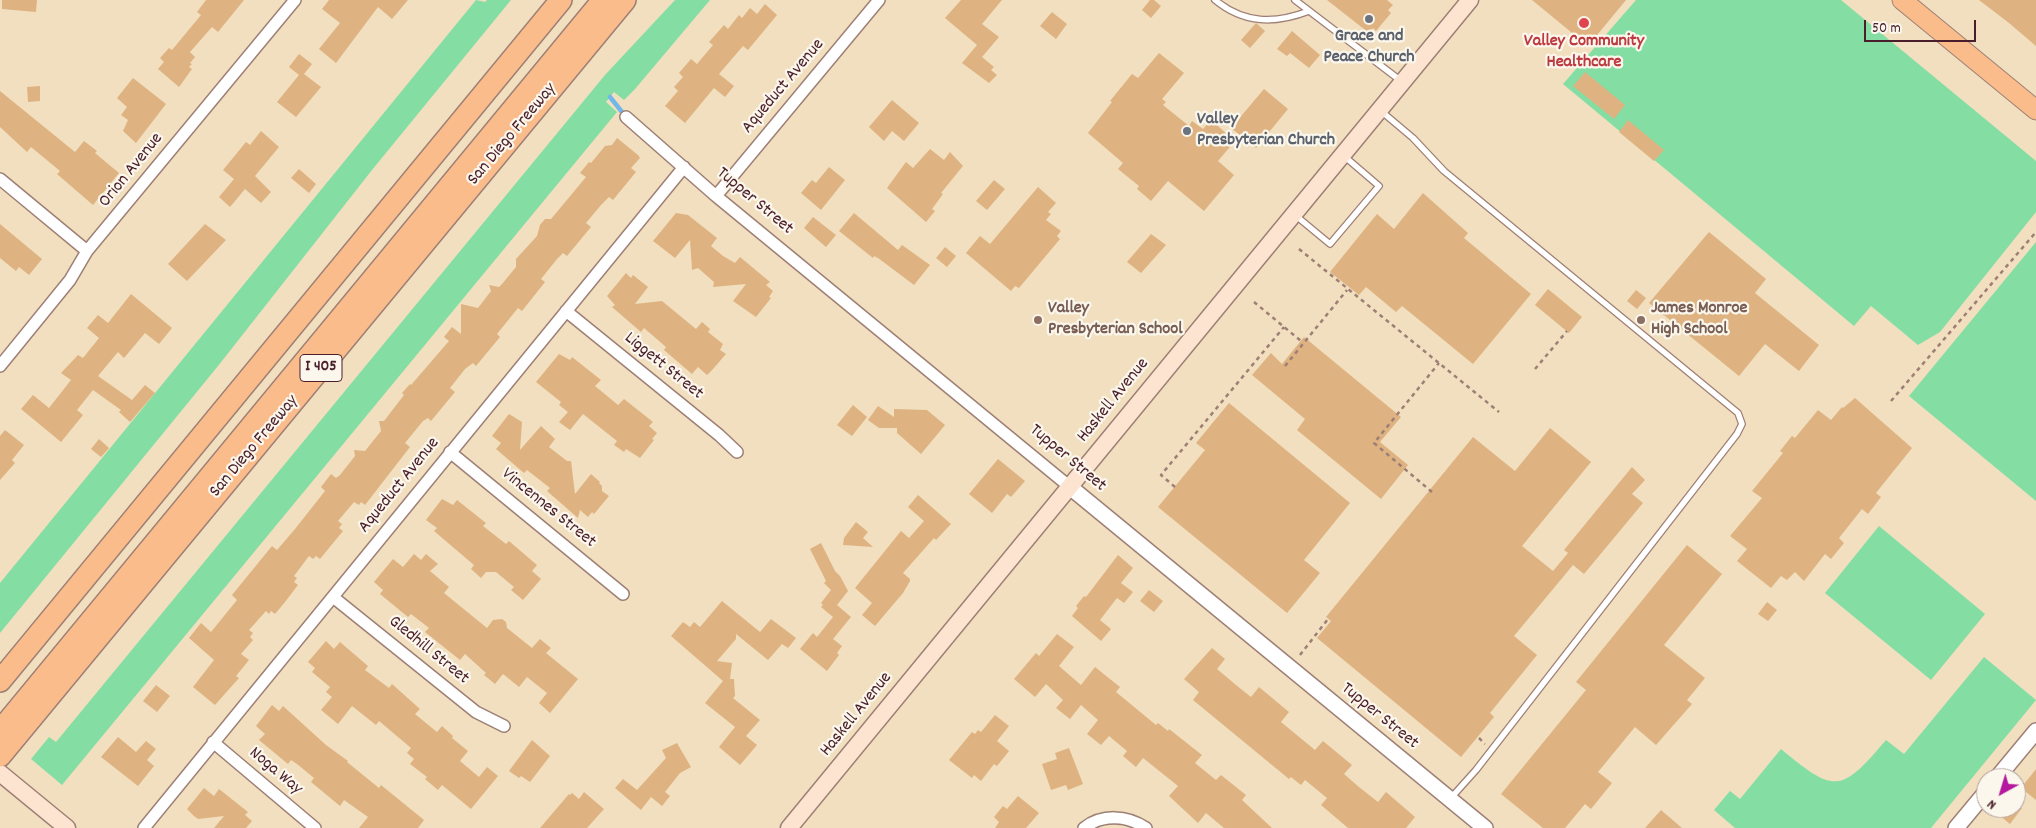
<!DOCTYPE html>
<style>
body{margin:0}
#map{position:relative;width:2036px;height:828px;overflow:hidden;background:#f1dfbf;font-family:Dekko,sans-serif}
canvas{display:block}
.north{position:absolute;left:1976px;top:768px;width:50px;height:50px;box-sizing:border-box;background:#fbf7ec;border:1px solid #b4a19f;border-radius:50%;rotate:219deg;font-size:14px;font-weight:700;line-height:20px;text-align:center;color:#4a1f2b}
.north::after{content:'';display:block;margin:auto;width:18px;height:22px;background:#b5179e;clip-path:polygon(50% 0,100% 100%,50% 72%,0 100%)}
.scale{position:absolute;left:1864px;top:20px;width:112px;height:22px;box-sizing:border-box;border:2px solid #4a1f2b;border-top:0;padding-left:6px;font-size:15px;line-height:18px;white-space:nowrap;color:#4a1f2b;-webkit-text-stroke:4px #fbf7ec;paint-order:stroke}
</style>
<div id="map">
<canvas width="2036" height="828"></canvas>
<div class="north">N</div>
<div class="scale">50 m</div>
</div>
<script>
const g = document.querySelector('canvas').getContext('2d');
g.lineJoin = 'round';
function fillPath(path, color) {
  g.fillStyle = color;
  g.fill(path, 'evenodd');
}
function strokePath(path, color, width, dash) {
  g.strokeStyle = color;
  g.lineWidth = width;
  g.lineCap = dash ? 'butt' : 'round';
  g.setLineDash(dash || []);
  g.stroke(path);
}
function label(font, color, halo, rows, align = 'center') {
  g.font = font + ' Dekko,sans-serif';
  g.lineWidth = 4.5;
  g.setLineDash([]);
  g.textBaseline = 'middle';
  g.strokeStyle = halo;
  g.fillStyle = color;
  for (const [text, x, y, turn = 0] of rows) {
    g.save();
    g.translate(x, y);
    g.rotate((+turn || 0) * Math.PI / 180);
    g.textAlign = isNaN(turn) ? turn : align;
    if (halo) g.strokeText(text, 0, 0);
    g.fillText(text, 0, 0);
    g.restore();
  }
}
const green = new Path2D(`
 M476,0L485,2L487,0H511L372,170L218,366L0,633V583Z
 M675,0H710L635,89L624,100L614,92L606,102L617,112L62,785L31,759L49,737L56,742L605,75Z
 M1636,0H1841L2036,161V212L1940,332L1918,345L1871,306L1854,326L1563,84Z
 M2036,242V501L1909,396Z
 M1879,526L1985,614L1931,680L1825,593Z
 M1984,657L2036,700L1931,828H1735L1714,810L1730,791L1740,799L1781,749C1835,794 1841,793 1886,740L1904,754Z`);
const stream = new Path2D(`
 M610,97L626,117`);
const building = new Path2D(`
 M2,0H37L36,12L2,9Z
 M206,0H244L218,32L212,27L190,52L195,57L190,63L192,64L189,67L192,69L179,87L158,69L164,62L160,58L169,48L172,50L201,15L197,12Z
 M329,0H408L392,19L378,7L336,63L319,49L340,23L322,9Z
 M961,0H1002L982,24L999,37L982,57L994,67L991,70L997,75L989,83L962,63L977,45L945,18Z
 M1150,0H1154L1161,6L1151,18L1142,10Z
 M1327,0H1387L1393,5L1388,10L1391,13L1376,31L1373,28L1369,33Z
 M1532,0H1626L1588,46Z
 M1979,0H2036V46L2009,23Z
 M765,4L777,15L748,50L743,46L719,74L734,86L725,97L714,88L685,123L665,106L678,91L674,87L683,77L679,73L691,59L697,64L713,45L709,42L724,25L728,29L739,15L742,18L750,8L757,14Z
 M1052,12L1067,24L1056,39L1040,26Z
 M1256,23L1265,31L1250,48L1241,40Z
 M1292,31L1320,55L1309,68L1290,53L1287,56L1277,49Z
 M1159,53L1184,73L1162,99L1166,102L1163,105L1189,126L1192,121L1203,129L1211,120L1235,141L1218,161L1234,175L1204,211L1168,181L1151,201L1137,189L1139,186L1118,169L1123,163L1088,133L1112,102L1110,101L1132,74L1138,78Z
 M299,54L312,64L304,74L321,87L296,117L277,102L299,75L289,67Z
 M1585,72L1625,105L1614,119L1573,86Z
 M133,78L166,104L136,143L123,131L128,120L121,115L127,107L117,98Z
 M40,86V101L28,102L27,87Z
 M1264,89L1288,109L1256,148L1231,128Z
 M0,91L75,152L84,141L97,151L95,153L119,173L93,205L57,174L60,171L31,147L27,152L0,127Z
 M892,100L919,123L904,141L892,131L884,141L869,127Z
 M1628,120L1664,150L1654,161L1619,132Z
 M261,131L279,147L255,176L271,192L261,203L245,189L230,207L219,197L234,179L223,170L246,142L250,145Z
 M617,138L638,155L640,158L631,168L636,172L613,200L609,197L601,205L586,223L591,227L567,256L563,253L557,259L541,279L545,282L522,311L518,308L497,334L500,337L476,366L473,363L465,369L450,388L455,392L431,421L428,418L423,421L405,443L410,447L365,505L361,502L359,505L354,502L338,521L342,524L339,528L343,531L320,559L316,556L313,559L309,556L294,576L297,578L294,582L298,585L285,602L275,614L271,611L269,614L266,611L249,630L253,633L250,637L253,640L241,654L249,660L236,676L239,678L215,705L193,687L214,660L189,638L201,623L211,632L237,600L232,595L272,546L277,550L295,529L325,491L321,487L331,474L336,478L340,475L355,456L354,450L365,451L381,431L379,421H384L404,395L402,393L410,384L411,385L449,341L444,337L452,327L461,334V304L478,308L491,291L489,285L499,287L502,284L516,267V259L537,236L540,225L545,219H551L586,177L580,173L589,162L591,163L605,146L612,145Z
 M930,149L944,160L950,152L963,166L941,193L943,194L932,209L935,211L926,222L887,188L906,162L913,168Z
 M829,167L845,180L821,210L801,193L812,180L816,183Z
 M299,169L316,184L309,193L291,178Z
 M994,180L1005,189L987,210L976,201Z
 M1038,187L1056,203L1048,212L1051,214L1046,220L1061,231L1057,236L1060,239L1019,288L1015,286L1011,291L966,253L980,236L990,244Z
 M1423,193L1468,233L1464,238L1531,294L1473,364L1402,306L1396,312L1366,287L1359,295L1330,272L1377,214L1394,229Z
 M676,213L688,215L717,238L711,246L723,256L735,263L740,257L770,282L766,285L773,291L769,297L771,298L756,317L733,301L746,284L713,287L714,282L698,268L692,270L690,240L675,258L653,241Z
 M854,213L898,250L902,245L930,265L914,285L878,258L874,256L873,258L839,231Z
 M813,217L836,235L826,247L804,228Z
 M0,224L42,259L29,275L19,267L16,271L0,258Z
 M205,224L226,240L187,281L168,264Z
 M1709,232L1766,279L1755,293L1819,345L1799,371L1765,344L1739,376L1649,303Z
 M1151,234L1166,245L1141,273L1127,262Z
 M945,247L956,256L947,267L936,258Z
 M626,273L631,278L633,275L648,287L635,304L662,301L696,329L702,322L710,329L708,332L723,344L720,350L726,354L713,369L707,375L698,367L692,374L664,350L666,347L644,328L641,332L612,307L615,305L607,296Z
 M1548,289L1582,317L1569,333L1535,305Z
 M1636,290L1646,298L1637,309L1627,301Z
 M131,294L172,328L159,344L145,333L124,358L118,352L98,376L132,400L145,385L155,393L130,422L119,412L121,410L93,390L77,410L83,415L61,442L21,409L33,395L49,408L71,380L61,373L78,355L83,358L99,338L87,328L98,315L108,323Z
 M1304,337L1401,417L1380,442L1408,465L1381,499L1297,430L1305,419L1252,375L1271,353L1282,364Z
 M559,354L570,360L572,357L601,380L595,386L618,405L624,399L653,422L649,426L657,433L652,439L654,440L640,458L626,449L624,452L614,445L617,441L583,414L570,430L559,422L568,412L559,405L561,402L536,382Z
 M1855,398L1912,448L1876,493L1881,497L1868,514L1862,509L1839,538L1844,543L1831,559L1825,554L1804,581L1795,572L1787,580L1781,576L1771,588L1737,561L1747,549L1730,536L1762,498L1752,491L1783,453L1780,451L1792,436L1795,438L1818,410L1831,420L1842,407L1843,408Z
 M1229,403L1350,503L1304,560L1320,573L1287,613L1158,507L1205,450L1196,443Z
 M853,405L867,417L852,436L837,425Z
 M878,406L894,417V409L927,410L945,425L921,454L897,433V428H879L868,420Z
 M509,414L522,422L520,450L541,426L555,439L549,447L567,461H571L575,494L591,474L600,482L599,483L602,486V491L609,496L594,514L592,512L588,517L580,510L578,518L547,491L550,488L527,470L524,473L496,449L501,443L492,436Z
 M1550,428L1591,462L1522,546L1553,571L1568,553L1564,550L1632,467L1645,480L1632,494L1643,503L1584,574L1573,565L1514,636L1537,655L1490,713L1494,717L1461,757L1317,638L1331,621L1326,617L1473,437L1515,471Z
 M5,430L24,445L12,460L15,463L0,480V436Z
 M99,439L109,448L101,457L91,449Z
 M998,459L1025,481L1011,497L1007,494L992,513L969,494Z
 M918,495L951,524L936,540L934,538L903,573L910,579V581L903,593L875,626L862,615L872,603L855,588L901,531L909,538L924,521L908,507Z
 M442,499L453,505L457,500L486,523L483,526L506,544L509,541L537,565L532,571L541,579L523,600L511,590L514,587L496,572H486L481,578L471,569L474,565L434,531L437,528L426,520Z
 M856,522L868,532L863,538L873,547L843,545L844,538Z
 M821,543L835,571L840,576L848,591L837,605L851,617L833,639L842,646L837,653L839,655L827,671L800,649L813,633L817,637L833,617L821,607L823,605L821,603L831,590L824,583L826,581L810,549Z
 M1687,545L1722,574L1664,645L1705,678L1687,700L1692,704L1656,745L1635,727L1598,772L1612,783L1591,809L1585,804L1565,828H1543L1501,794L1586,690L1576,682Z
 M414,554L421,560L426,554L438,564L430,571L449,587L444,593L487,628L493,620L502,619L506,622L507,628L532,648L540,639L551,648L546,653L578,679L550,713L539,703L547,693L527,677L519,687L503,674L495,684L484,675L486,673L465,654L460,660L425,632L429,628L411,614L408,617L380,594L383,590L374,582L393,559L403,567Z
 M1118,555L1133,568L1121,583L1133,592L1124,603L1117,598L1100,620L1111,629L1101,641L1072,616L1078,608L1076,606L1084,596L1086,597Z
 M1149,590L1163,601L1154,612L1140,601Z
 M722,601L760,632L771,619L796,638L788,648L782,644L768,660L736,634V639L717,661L732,663L730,679H734L735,696L733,698L760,720L746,736L757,745L740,765L719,747L735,727L705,703L723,681L671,636L683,622L690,627L694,622L700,627Z
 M1767,602L1777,610L1768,621L1758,614Z
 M1057,634L1074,647L1059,666L1081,685L1095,667L1120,687L1116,692L1156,725L1158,723L1168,731L1169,729L1202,755L1195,763L1216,780L1221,775L1246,795L1242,800L1272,828H1224L1206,813L1198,823L1169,796L1178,786L1143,758L1136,767L1123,756L1127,751L1109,736L1101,745L1087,734L1098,720L1081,705L1070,719L1056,708L1063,700L1046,684L1035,697L1014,679L1036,653L1039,656Z
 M326,641L334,649L340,642L368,666L365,670L389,688L392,684L420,709L415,714L437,732L442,726L453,736L452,738L468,751L460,761L479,777L487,767L498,776L471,809L442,785L438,790L425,779L427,777L410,764L414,759L407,753L411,748L379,721L376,725L352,706L338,724L321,710L332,697L326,692L330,687L312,672L315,668L308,662Z
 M1212,648L1225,659L1217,669L1236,685L1251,697L1259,687L1289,712L1281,722L1315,750L1323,741L1352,765L1344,774L1359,787L1378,802L1386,792L1415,817L1406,828H1348L1321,805L1327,798L1305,780L1301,785L1291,777L1289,779L1193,700L1199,692L1184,679Z
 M156,685L170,696L157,712L143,701Z
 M272,705L279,711L283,706L326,745L348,761L347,762L379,788L381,785L424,820L418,828H359L368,817L344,800L340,806L311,782L314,778L297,764L291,760L288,764L259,740L265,734L256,726Z
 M995,715L1009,726L997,741L1009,751L997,766L994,764L981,781L974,775L972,778L949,760L972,732L975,734L978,730L981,732Z
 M118,737L136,752L146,741L156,749L147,760L154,766L138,786L101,757Z
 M532,740L550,756L530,782L521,776L519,778L509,771Z
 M677,743L691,767L680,773L665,792L670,796L662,806L651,797L641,810L615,788L623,779L637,790L666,758L662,750Z
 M1069,748L1083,784L1068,790L1066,785L1051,790L1042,764L1057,759L1055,753Z
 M2036,769V800L2021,788Z
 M204,788L214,796L219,789L248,812L245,815L252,821L246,828H214L224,816L198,819L194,816L187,809Z
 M584,792L604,809L587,828H540L569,794L570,795L572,793L579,799Z
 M1018,796L1039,813L1026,828H995L999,822L994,817L1003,806L1007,809Z
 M2005,808H2022L2010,824L1999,815Z
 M1661,810L1682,828H1645Z`);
const path = new Path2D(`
 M1299,249L1499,412
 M1254,302L1301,341
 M1285,366L1347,290
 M1535,369L1567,331
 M1891,401L2036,232
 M1175,487L1161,475L1284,327
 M1432,492L1374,443L1439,363
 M1300,655L1328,619
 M1479,738L1485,744`);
const service = new Path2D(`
 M1215,0C1244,24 1275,24 1309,11
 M1295,0L1401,81
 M1381,111L1413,138L1444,171L1738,413L1742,424L1737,434L1476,770L1450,799
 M1295,215L1330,244L1379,186L1344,156`);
const minor = new Path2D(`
 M626,117L716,196L1070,487
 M0,179L87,251
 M716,196L879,0
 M566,311L719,435L737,452
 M0,366L70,280L87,251L295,0
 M450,452L623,594
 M333,597L476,712L504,726
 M213,742L315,828
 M144,828L684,167
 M1084,828C1102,814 1127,815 1146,828`);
const tertiary = new Path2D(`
 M1070,487L1485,828
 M1997,778L2036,731
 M1956,828L1986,792`);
const secondary = new Path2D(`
 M0,773L67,828
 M789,828L1470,0`);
const primary = new Path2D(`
 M1902,0L2036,110`);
const motorway = new Path2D(`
 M0,681L561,0
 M0,731L603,0
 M0,756L625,0`);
const markers = [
 [1369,19,5,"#6b7280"],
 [1584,23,6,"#e0444e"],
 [1187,131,5,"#6b7280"],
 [1038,320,5,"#8d6e63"],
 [1641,320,5,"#8d6e63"]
];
const shields = [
 [321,368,42]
];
const shieldNames = [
 ["I 405",321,368]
];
const worshipNames = [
 ["Grace and",1369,38],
 ["Peace Church",1369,59],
 ["Valley",1197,121,"left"],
 ["Presbyterian Church",1197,142,"left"]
];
const healthNames = [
 ["Valley Community",1584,43],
 ["Healthcare",1584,64]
];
const streetNames = [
 ["Aqueduct Avenue",784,87,-50],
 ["San Diego Freeway",513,135,-50],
 ["Orion Avenue",132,171,-51],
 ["Tupper Street",754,202,40],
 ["Liggett Street",663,367,39],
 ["Haskell Avenue",1114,401,-51],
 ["San Diego Freeway",255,447,-50],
 ["Tupper Street",1067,459,40],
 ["Aqueduct Avenue",400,486,-51],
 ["Vincennes Street",548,509,39],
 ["Gledhill Street",428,651,39],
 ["Haskell Avenue",857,715,-51],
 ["Tupper Street",1379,717,39],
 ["Noga Way",275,772,40]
];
const educationNames = [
 ["Valley",1048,310],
 ["Presbyterian School",1048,331],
 ["James Monroe",1651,310],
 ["High School",1651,331]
];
fillPath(green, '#84dea3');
strokePath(stream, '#71b7e8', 4.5);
fillPath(building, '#deb381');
strokePath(service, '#9e7f75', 8);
strokePath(minor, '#9e7f75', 14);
strokePath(tertiary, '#9e7f75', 18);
strokePath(secondary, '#9e7f75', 19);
strokePath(primary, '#9e7f75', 21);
strokePath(motorway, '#9e7f75', 24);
strokePath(path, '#9e7f75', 2.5, [4, 4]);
strokePath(service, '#fff', 5.5);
strokePath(minor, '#fff', 11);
strokePath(tertiary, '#fff', 15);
strokePath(secondary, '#fde4d0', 16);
strokePath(primary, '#f9bc8a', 19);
strokePath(motorway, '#f9bc8a', 21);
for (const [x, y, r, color] of markers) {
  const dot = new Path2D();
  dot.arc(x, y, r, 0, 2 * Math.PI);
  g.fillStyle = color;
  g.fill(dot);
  strokePath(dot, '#fbf7ec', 2);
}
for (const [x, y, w] of shields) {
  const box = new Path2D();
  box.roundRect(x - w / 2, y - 13.5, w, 27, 4);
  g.fillStyle = '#fbf7ec';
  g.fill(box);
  strokePath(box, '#4a1f2b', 1);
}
label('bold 16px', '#4a1f2b', null, shieldNames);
label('bold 18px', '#5b616d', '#fbf7ec', worshipNames);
label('bold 18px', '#be3a42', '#fbf7ec', healthNames);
label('18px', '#4a1f2b', '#fbf7ec', streetNames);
label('bold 18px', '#785e54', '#fbf7ec', educationNames, 'left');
</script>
